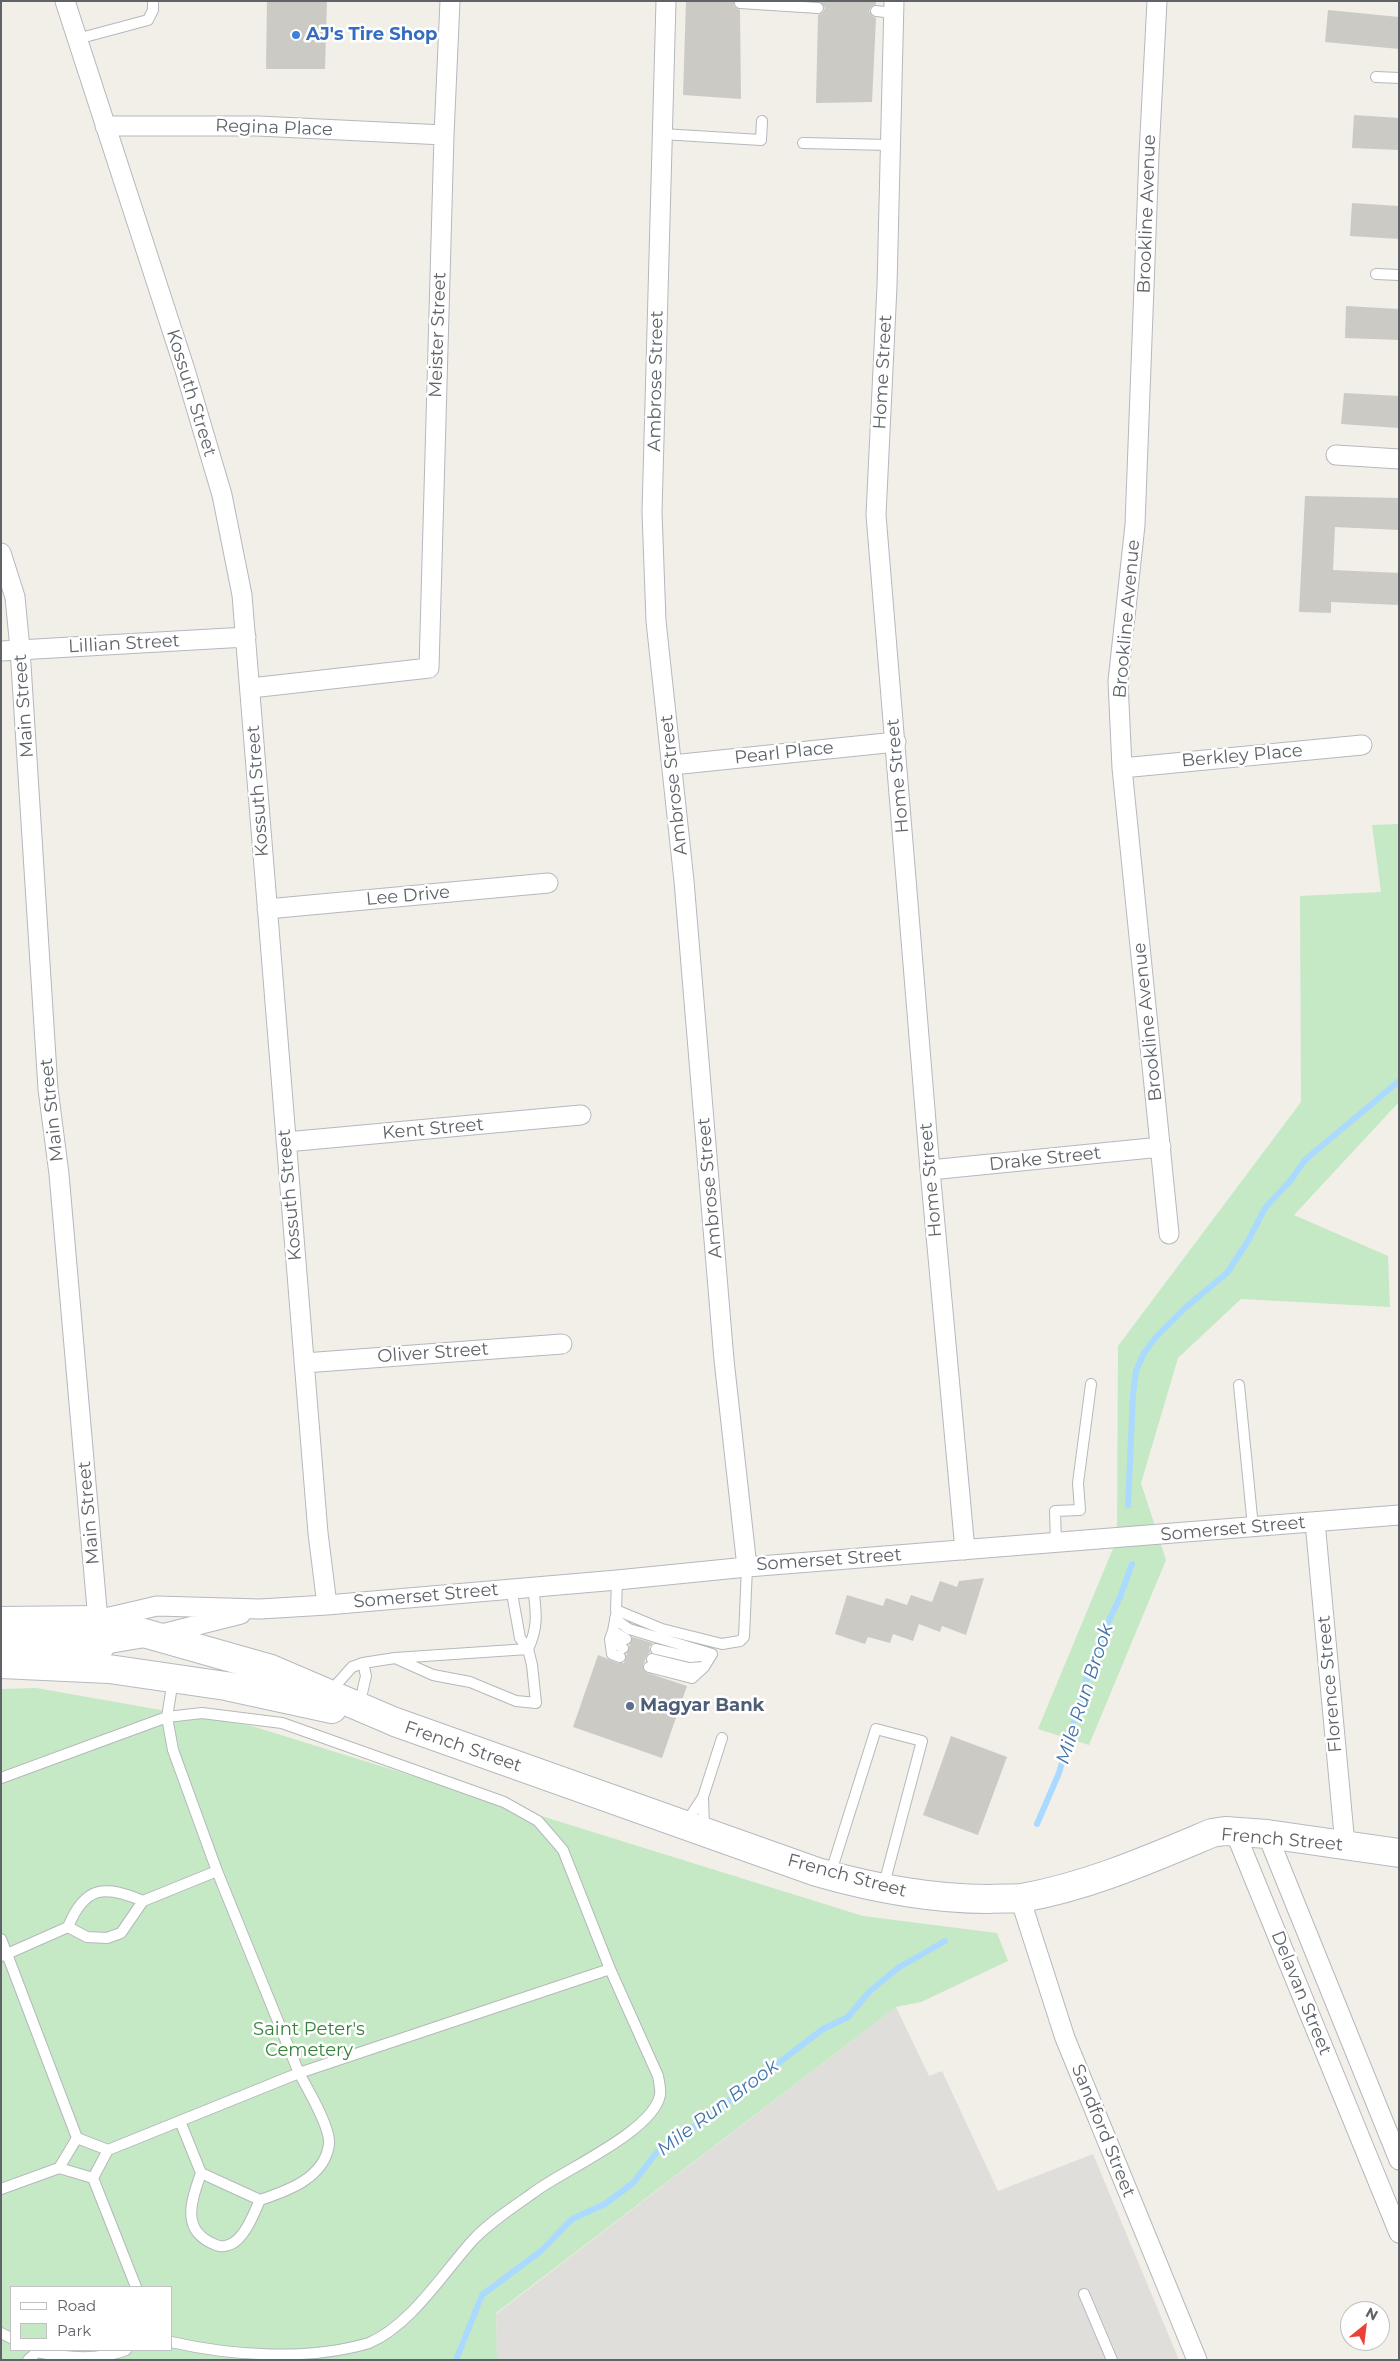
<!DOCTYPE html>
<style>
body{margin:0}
#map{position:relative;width:1400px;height:2361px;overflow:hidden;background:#f1efe8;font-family:Montserrat,sans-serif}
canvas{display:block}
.frame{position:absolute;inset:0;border:2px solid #5f6368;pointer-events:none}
.legend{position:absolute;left:10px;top:2286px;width:162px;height:65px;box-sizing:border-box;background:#fff;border:1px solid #bfc1c3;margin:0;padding:6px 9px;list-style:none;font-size:15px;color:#5f6368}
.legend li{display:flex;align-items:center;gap:10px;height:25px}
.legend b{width:25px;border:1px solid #bfc1c3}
.north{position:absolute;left:1340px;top:2301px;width:50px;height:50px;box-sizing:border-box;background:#fff;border:1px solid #bfc1c3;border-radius:50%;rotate:29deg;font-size:14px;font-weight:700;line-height:20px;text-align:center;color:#5f6368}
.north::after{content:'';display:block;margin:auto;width:18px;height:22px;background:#ea4335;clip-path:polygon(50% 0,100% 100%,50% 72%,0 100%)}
</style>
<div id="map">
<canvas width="1400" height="2361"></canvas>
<div class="frame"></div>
<ul class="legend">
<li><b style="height:6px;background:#fff"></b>Road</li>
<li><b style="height:14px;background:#c5e8c5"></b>Park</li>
</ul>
<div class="north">N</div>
</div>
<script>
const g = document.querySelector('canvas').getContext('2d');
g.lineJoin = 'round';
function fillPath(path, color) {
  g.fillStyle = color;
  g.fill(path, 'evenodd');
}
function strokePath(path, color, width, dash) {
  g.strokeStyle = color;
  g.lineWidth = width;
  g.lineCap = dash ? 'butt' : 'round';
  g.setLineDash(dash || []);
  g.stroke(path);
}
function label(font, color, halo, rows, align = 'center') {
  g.font = font + ' Montserrat,sans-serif';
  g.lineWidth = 5;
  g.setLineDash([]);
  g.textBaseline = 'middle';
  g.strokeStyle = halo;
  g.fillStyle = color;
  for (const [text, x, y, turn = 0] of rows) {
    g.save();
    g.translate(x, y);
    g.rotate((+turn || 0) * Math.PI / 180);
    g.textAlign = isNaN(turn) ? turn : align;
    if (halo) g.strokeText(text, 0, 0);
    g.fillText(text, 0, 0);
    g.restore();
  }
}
const industrial = new Path2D(`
 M896,2007L929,2076L942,2071L998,2191L1093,2154L1179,2360H497L496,2314Z`);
const green = new Path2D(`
 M1399,824V1102L1294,1215L1388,1256L1390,1307L1241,1299L1178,1358L1141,1483L1166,1560L1089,1745L1038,1729L1117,1539L1118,1346L1301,1102L1300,896L1381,892L1372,825Z
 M36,1688L252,1726L863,1916L997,1933L1008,1961L921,2002L896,2007L496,2313L497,2360H1V1689ZM11,2287H171V2350H11Z`);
const stream = new Path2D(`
 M1128,1505L1133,1395L1136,1371L1144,1353L1156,1337L1185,1308L1227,1273L1248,1241L1265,1208L1291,1180L1305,1160L1399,1081
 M1037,1824L1059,1773L1083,1690L1101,1638L1120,1597L1132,1564
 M456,2360L482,2295L541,2251L572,2219L605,2204L633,2183L657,2152L701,2122L823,2029L848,2017L870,1991L898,1968L945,1941`);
const building = new Path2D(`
 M267,1H327L325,69H266Z
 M686,1H734V6L740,10L741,99L683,95Z
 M819,1H876V4L871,7L869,11L872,16L876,18L872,102L816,103L818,15L823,12L825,8Z
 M1328,10L1399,17V49L1325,42Z
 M1354,115L1399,118V150L1352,148Z
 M1352,203L1399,206V239L1350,236Z
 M1346,306L1399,309V340L1345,338Z
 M1344,393L1399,396V428L1341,424Z
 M1305,496L1399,498V530L1335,527L1333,570L1399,573V605L1331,602V613L1299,612Z
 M984,1578L966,1635L942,1626L940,1632L919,1624L913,1641L893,1634L890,1643L868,1637L865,1644L835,1634L847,1595L883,1606L886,1598L907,1605L911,1595L932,1602L940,1581L957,1587L959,1581Z
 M632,1637L653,1643L649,1647L650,1652L647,1655L643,1665L645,1672L687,1686L662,1758L573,1727L598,1655L618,1663H624Z
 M951,1736L1007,1757L978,1835L923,1815Z`);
const service = new Path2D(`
 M740,3L818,8
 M876,11L894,13
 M77,39L148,20L153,10V1
 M1376,77L1399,78
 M662,134L761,140L762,121
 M803,143L890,145
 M1376,274L1399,275
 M1239,1385L1253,1527
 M1056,1543L1055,1511L1080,1510L1078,1483L1091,1384
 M617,1580L616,1610L662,1629L722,1644L740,1641L744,1637L747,1567
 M511,1588L520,1638L528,1649C539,1626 536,1611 533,1586
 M616,1615L613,1631L626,1639
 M615,1619L629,1629L712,1654L704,1667L689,1668L652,1659
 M613,1631L610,1639L623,1648
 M610,1639L612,1654L620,1657
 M656,1649L690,1657L711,1655
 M649,1667L692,1678L704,1667
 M329,1693L352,1667L363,1663L395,1658L433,1675L470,1682L516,1701L536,1703L532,1665L528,1649L395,1658
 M359,1706L366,1676L363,1663
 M1,1778L167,1717L173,1680
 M703,1797L722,1738
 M686,1823L703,1797L704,1829
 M830,1875L876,1729L922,1741L883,1888
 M68,1927L87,1937L107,1938L121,1933L143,1901L217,1871L173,1750L167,1717L202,1713L282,1723L504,1802L538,1821L563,1850L610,1969L299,2073C307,2088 331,2128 329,2144C325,2178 287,2191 260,2200C254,2213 248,2230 237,2240C232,2245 222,2248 216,2245C180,2231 191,2202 201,2173L180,2121
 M1,1939L7,1954L68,1927C85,1885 105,1885 143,1901
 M1,1956L7,1954L77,2138
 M59,2168L77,2138L108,2150
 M201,2173L260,2200
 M93,2178L136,2287
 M1,2189L59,2168L93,2178L108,2150L299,2073L217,1871
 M1084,2294L1112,2360
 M1,2333L11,2338
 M171,2342C233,2356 308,2361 369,2343C411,2325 443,2273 473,2240C490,2222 513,2207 533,2193C561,2171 653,2132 660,2095C661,2090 659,2082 658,2076L610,1969
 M28,2360L37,2352C66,2358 98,2361 126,2350`);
const minor = new Path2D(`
 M65,1L185,370L222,495L242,595L318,1533L327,1605
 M666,1L652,512L656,621L684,881L724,1360L747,1567
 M894,1L887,286L876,515L930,1170L965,1550
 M1157,1L1149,154L1135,525L1118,681L1122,768L1169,1234
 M105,126H258L444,135
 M1336,455L1399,459
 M1,553L15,597L20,649L48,1089L59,1174L99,1632
 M1,651L246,637
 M251,688L429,668L444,135L450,1
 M672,765L896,742
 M1122,768L1362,745
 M267,909L548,883
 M286,1142L581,1115
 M930,1170L1161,1147
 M304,1363L562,1344
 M1315,1522L1345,1845
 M101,1619L157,1606L260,1609L327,1605L617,1580L747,1567L1399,1515
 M101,1645L154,1636L241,1614
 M1235,1832L1399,2233
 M1267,1834L1399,2160
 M1020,1898L1065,2038L1197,2360`);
const secondary = new Path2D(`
 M1,1621L98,1620L271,1669L395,1722L817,1872C873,1888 930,1899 988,1899C1000,1898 1012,1899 1022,1898C1089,1886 1150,1859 1212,1833L1225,1831L1267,1834L1399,1853
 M1,1643L60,1642L101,1645
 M1,1664L109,1669L226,1686L332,1709`);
const markers = [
 [296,35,5,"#3f7fe0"],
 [630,1706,5,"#5c6f8a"]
];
const shopNames = [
 ["AJ's Tire Shop",306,35]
];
const streetNames = [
 ["Regina Place",274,128,2],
 ["Brookline Avenue",1147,214,-88],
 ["Meister Street",438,335,-88],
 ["Home Street",883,372,-87],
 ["Ambrose Street",656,381,-89],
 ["Kossuth Street",191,393,73],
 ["Brookline Avenue",1127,619,-85],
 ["Lillian Street",124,644,-3],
 ["Main Street",24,706,-94],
 ["Pearl Place",784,753,-6],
 ["Berkley Place",1242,756,-5],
 ["Home Street",898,776,-95],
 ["Ambrose Street",674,785,-96],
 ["Kossuth Street",258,791,-94],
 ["Lee Drive",408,896,-5],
 ["Brookline Avenue",1148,1022,-96],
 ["Main Street",52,1110,-96],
 ["Kent Street",433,1129,-5],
 ["Drake Street",1045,1159,-6],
 ["Home Street",931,1180,-95],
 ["Ambrose Street",710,1188,-95],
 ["Kossuth Street",290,1195,-95],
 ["Oliver Street",433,1353,-4],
 ["Main Street",89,1513,-95],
 ["Somerset Street",1233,1529,-5],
 ["Somerset Street",829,1560,-4],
 ["Somerset Street",426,1596,-5],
 ["Florence Street",1330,1684,-95],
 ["French Street",463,1747,19],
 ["French Street",1282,1840,5],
 ["French Street",847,1876,15],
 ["Delavan Street",1301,1993,68],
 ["Sandford Street",1103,2131,68]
];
const serviceNames = [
 ["Magyar Bank",640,1706]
];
const parkNames = [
 ["Saint Peter's",309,2030],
 ["Cemetery",309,2051]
];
const waterNames = [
 ["Mile Run Brook",1085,1694,-72],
 ["Mile Run Brook",718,2108,-37]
];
fillPath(industrial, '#e0deda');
fillPath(green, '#c5e8c5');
strokePath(stream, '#aadaff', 6);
fillPath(building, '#cccac5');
strokePath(service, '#b5b8bc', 12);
strokePath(minor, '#b5b8bc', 21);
strokePath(secondary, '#b6babf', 30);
strokePath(service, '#fff', 10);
strokePath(minor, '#fff', 19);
strokePath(secondary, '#fff', 28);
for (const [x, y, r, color] of markers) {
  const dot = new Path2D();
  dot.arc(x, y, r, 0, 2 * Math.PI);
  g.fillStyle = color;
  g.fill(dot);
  strokePath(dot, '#fff', 2);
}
label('bold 18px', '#366cbe', '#fff', shopNames, 'left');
label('18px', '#5f6368', '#fff', streetNames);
label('bold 18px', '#4e5e75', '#fff', serviceNames, 'left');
label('18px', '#348238', '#fff', parkNames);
label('italic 19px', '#4174aa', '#fff', waterNames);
</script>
